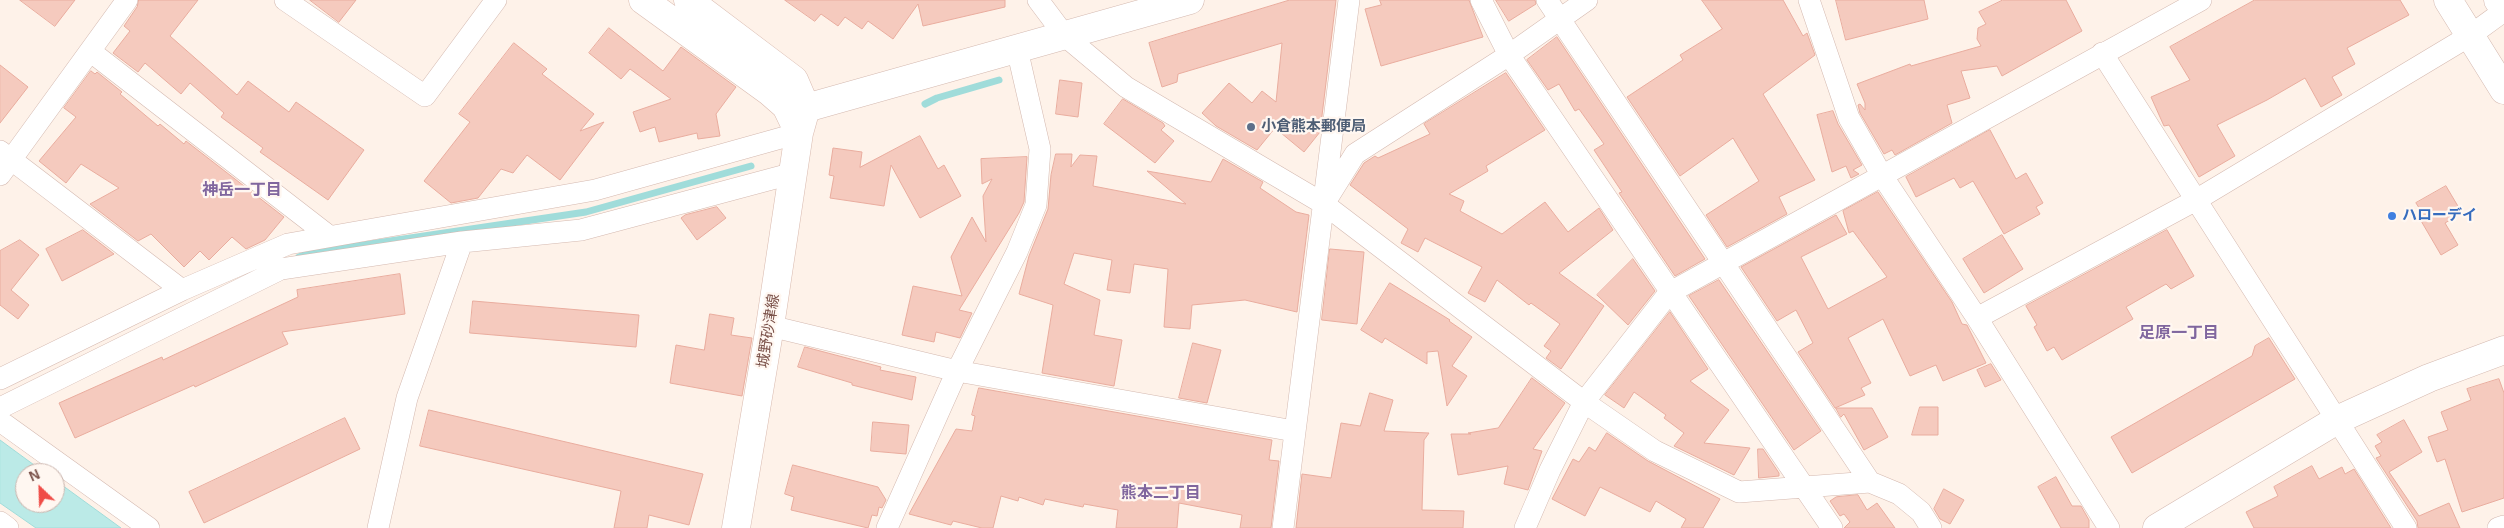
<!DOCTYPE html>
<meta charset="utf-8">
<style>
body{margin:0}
#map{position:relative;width:2504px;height:528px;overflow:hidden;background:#fef2e9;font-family:Arial,sans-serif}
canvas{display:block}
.north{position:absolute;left:15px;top:463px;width:50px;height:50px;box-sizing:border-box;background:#fff7f1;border:1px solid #cab5ae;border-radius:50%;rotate:336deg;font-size:14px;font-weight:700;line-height:20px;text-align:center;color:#7b524a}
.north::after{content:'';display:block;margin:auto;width:18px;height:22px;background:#ef4c47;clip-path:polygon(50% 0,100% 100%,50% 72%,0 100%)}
</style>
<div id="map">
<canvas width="2504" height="528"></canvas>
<div class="north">N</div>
</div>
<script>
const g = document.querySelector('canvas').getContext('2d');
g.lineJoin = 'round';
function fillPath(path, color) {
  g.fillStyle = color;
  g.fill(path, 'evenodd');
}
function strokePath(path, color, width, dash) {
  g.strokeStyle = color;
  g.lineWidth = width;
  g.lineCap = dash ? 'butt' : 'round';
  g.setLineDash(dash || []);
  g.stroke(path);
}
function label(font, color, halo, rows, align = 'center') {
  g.font = font + ' Arial,"Noto Sans JP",sans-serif';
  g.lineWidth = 4.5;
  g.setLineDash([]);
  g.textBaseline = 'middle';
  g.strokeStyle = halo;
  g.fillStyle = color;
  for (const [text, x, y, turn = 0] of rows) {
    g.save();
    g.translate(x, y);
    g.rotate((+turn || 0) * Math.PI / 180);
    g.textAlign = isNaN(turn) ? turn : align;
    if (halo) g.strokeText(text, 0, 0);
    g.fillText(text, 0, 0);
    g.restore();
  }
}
const water = new Path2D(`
 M0,440L45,473H25V503H55V480L121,528H36L0,503Z`);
const stream = new Path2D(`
 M925,104L937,98L999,80
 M299,257L309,253L586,212L751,166`);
const building = new Path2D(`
 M20,0H75L55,26Z
 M139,0H198L170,36L237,95L248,81L289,112L296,102L364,150L328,200L260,152L263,148L221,117L224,113L190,83L181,94L145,63L138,72L113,53L130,31L124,26L137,7Z
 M310,0H356L339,22Z
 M785,0H1005V7L923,26L918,4L893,39L868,21L862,29L845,17L838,26L821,14L815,21Z
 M1290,0H1336L1320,132L1304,152L1275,128L1257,150L1216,126L1202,113L1229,83L1252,103L1262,91L1276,102L1282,43L1178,74L1177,82L1162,87L1149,43Z
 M1380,0H1469L1483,37L1381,66L1365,9L1381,5Z
 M1496,0H1535L1536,4L1509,21Z
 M1702,0H1783L1803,36L1807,33L1815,55L1763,94L1815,180L1779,197L1787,214L1727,247L1706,215L1759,181L1733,138L1680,176L1627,97L1683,60L1680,55L1722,29Z
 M1836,0H1924L1928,19L1846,40Z
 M2003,0H2066L2082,31L2002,76L1997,66L1961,71L1970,98L1947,105L1952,123L1895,155L1892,150L1884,154L1860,113L1858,105L1860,104L1865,110V103L1857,84L1910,64L1911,66L1981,46L1977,39L1978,28L1986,24L1979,12Z
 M2255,0H2400L2409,15L2347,48L2355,64L2332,77L2342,95L2321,107L2305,78L2267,100L2217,125L2235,156L2199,177L2169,125L2164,126L2151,97L2190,80L2170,47Z
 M609,28L663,71L681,47L736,87L716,114L720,136L698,139L697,133L659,142L655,127L640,132L633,112L671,99L630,69L621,79L589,53Z
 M1557,37L1705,259L1675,276L1619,193L1622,192L1594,150L1604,144L1579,109L1575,111L1559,84L1548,90L1527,60Z
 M514,43L547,69L542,74L594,114L580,131L604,122L560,180L527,155L513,173L501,169L478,198L451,203L424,181L470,122L459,114Z
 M0,65L28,87L0,123Z
 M91,71L95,74L97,72L122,92L120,94L158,126L160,124L184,144L186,141L284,217L265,240L246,249L232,237L209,260L200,251L184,267L151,234L138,241L90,204L119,188L81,164L66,183L39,161L76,117L64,108Z
 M1506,73L1545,130L1486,166L1488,171L1449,194L1464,201L1460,211L1502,234L1545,202L1568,232L1599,208L1613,230L1559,273L1604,306L1561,369L1546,358L1551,351L1544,346L1560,324L1531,303L1529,305L1497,280L1485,302L1468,293L1482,267L1425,238L1418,252L1401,243L1408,229L1350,185L1364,163L1375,156L1378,158L1430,134L1424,124Z
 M1060,80L1082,83L1078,117L1056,114Z
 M1123,99L1163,123L1165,126L1161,130L1174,141L1155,163L1104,124Z
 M1833,111L1838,124L1862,165L1853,170L1859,174L1851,178L1846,166L1832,172L1817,115Z
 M1990,130L2016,179L2026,173L2043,203L2036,207L2040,214L2004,234L1973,181L1960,188L1954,178L1916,197L1906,177Z
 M920,136L938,169L944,165L961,196L920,218L891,165L884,206L830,198L834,176L829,175L833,148L862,152L860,167Z
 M1056,154H1072L1071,167L1080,155L1097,156L1093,186L1186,204L1147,171L1211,182L1223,159L1263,182L1260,188L1296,212L1309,215L1297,312L1245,300L1192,305L1190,329L1164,327L1168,269L1134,264L1130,293L1107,290L1112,260L1074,253L1064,284L1100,300L1094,335L1122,340L1114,386L1042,373L1053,305L1019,294L1029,256L1048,209L1051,175Z
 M1027,157L1024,202L1019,213L959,310L972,313L960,338L936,332L934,342L902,335L913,286L962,296L951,257L972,217L986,242L983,196L992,179L982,184L981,159Z
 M2446,186L2462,213L2445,223L2458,245L2441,255L2417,214L2421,211L2416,203Z
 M1878,192L1952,302L1962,324L1967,325L1986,363L1943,381L1936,365L1910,376L1883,319L1848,338L1871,383L1861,388L1865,395L1835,408L1798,352L1813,343L1796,310L1777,321L1741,267L1836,215L1847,234L1801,257L1828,309L1887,277L1853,231L1849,233L1843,211Z
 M717,207L726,218L697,240L681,218L685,215Z
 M83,230L114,254L62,281L46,249Z
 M2167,230L2194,276L2171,289L2166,284L2126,307L2133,319L2062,360L2054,347L2047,351L2034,327L2037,325L2026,306Z
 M2002,235L2023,269L1984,293L1963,259Z
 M20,240L39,255L11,290L29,305L18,319L0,305V251Z
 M1330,249L1364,252L1357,324L1322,320Z
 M1633,259L1655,291L1628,325L1597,295Z
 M400,274L405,314L282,332L288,344L195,387L194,385L75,438L59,403L162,357L163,360L298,297L297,290Z
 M1719,280L1821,431L1794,450L1689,296Z
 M1390,283L1450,320L1449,321L1472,337L1452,366L1467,376L1447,406L1438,351L1427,352V364L1385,338L1382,343L1361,330Z
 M473,301L639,315L636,347L470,333Z
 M1670,312L1708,369L1690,381L1729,410L1704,443L1750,448L1734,475L1674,446L1684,433L1664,418L1666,415L1634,392L1624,408L1605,395Z
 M710,314L734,318L731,335L752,338L742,396L670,383L676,345L704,350Z
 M2269,338L2295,379L2132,473L2111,437L2252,356L2255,346Z
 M1193,343L1221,350L1207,403L1179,398Z
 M805,347L881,367L880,370L916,377L912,400L852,385V383L798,367Z
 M1991,364L2001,380L1985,387L1977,370Z
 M1532,378L1565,403L1533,449L1542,451L1528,490L1504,484L1508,466L1458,475L1451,434H1471L1468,433L1498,428Z
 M2499,379L2504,393V498L2462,512L2445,459L2437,462L2428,437L2448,430L2441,412L2471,400L2467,389Z
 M979,388L1272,440L1269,460L1279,461L1271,528H1240L1242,515L1179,503L1177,528H1116L1118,510L1084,504L1083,507L1045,499L1043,505L1019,497L1018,501L1001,496L993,528H982L953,521L951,525L909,514L956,429L972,431L975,416L972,415Z
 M1370,393L1393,400L1384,431L1429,433L1424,440L1422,510L1464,511L1463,528H1296L1302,474L1331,478L1341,423L1360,426Z
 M1920,407H1938V435H1912Z
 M1836,408H1872L1888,437L1864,450L1844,414L1841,417Z
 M429,410L703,474L689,525L649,515L647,528H614L621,491L420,446Z
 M345,418L360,449L204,523L189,492Z
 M2404,420L2422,452L2389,472L2419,516L2449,503L2460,528H2418L2417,521L2376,458L2381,456L2375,446L2382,442L2377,435Z
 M873,422L909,425L906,454L871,451Z
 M1607,433L1648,461L1720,499L1703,528H1681L1686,519L1656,501L1650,512L1600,487L1585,516L1552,499L1573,459L1579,462L1589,447L1595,451Z
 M1758,449H1763L1779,473V476L1759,478Z
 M793,465L878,487L886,500L882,508L879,507L877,516L872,515L868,528L791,510L794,497L785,494Z
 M2312,466L2319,479L2342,467L2345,474L2354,469L2391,528H2254L2246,512L2278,496L2274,487Z
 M2056,477L2072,506H2081L2089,520V528H2061L2038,487Z
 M1944,489L1964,500L1950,524L1940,519L1934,509Z
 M1858,495L1867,510L1877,503L1895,528H1844L1850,522L1844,514L1840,516L1830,501L1836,497Z`);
const minor = new Path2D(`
 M285,0L425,96L496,0
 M1038,0L1065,36L1126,87L1324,204L1584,402L1655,451L1739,492L1870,482L1899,494L1921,512L1931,528
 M1481,0L1509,55L1832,528
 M1547,0L1870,482
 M1809,0L1849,118L1881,174L1977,318L2109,528
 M90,51L329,236
 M2102,53L2406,528
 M0,151L182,290
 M0,175L127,0
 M1327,199L1355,154L1509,55L1587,0
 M1977,318L2196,200L2471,35L2504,11
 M770,326L957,371L1294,431
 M0,379L182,290L288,244L595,190L799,133
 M0,408L281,269L462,242L581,230L794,173
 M0,421L149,528
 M0,522L8,528
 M378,528L407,398L462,242
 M887,528L957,371L1017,252L1036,205L1040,149L1017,49
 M1283,528L1349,0
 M1525,528L1550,470L1584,402L1669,293L2201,0
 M2498,528L2504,526`);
const tertiary = new Path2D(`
 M2448,0L2504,90
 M2498,0L2504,8
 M786,106L806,108L1190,0
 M2157,528L2337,420L2429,378L2504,350`);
const secondary = new Path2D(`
 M643,0L770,92L786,106L799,133
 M688,0L794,80L806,108L799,133L770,326L736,528`);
const markers = [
 [1251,127,5,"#5c6f8a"],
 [2392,216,5,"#3f7fe0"]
];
const serviceNames = [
 ["小倉熊本郵便局",1261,127]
];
const shopNames = [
 ["ハローデイ",2402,216]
];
const streetNames = [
 ["城野砂津線",769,331,-81]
];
const neighbourhoodNames = [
 ["神岳一丁目",242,191],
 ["足原一丁目",2179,334],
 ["熊本二丁目",1161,494]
];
fillPath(water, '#bbeae7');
strokePath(water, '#a0dcda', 1);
strokePath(stream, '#a0dcda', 7);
fillPath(building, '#f5cabe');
strokePath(building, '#e9ac9e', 1);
strokePath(minor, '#d4b9b0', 22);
strokePath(tertiary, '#d4b9b0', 29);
strokePath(secondary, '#d9baaf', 29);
strokePath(minor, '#fff', 21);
strokePath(tertiary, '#fff', 28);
strokePath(secondary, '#fff', 28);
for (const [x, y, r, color] of markers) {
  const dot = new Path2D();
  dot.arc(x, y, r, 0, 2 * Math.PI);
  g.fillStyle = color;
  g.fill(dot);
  strokePath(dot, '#fff7f1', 2);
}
label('bold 15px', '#4e5e75', '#fff7f1', serviceNames, 'left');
label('bold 15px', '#366cbe', '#fff7f1', shopNames, 'left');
label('15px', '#7b524a', '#fff7f1', streetNames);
label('bold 16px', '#80669e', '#fff7f1', neighbourhoodNames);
</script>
